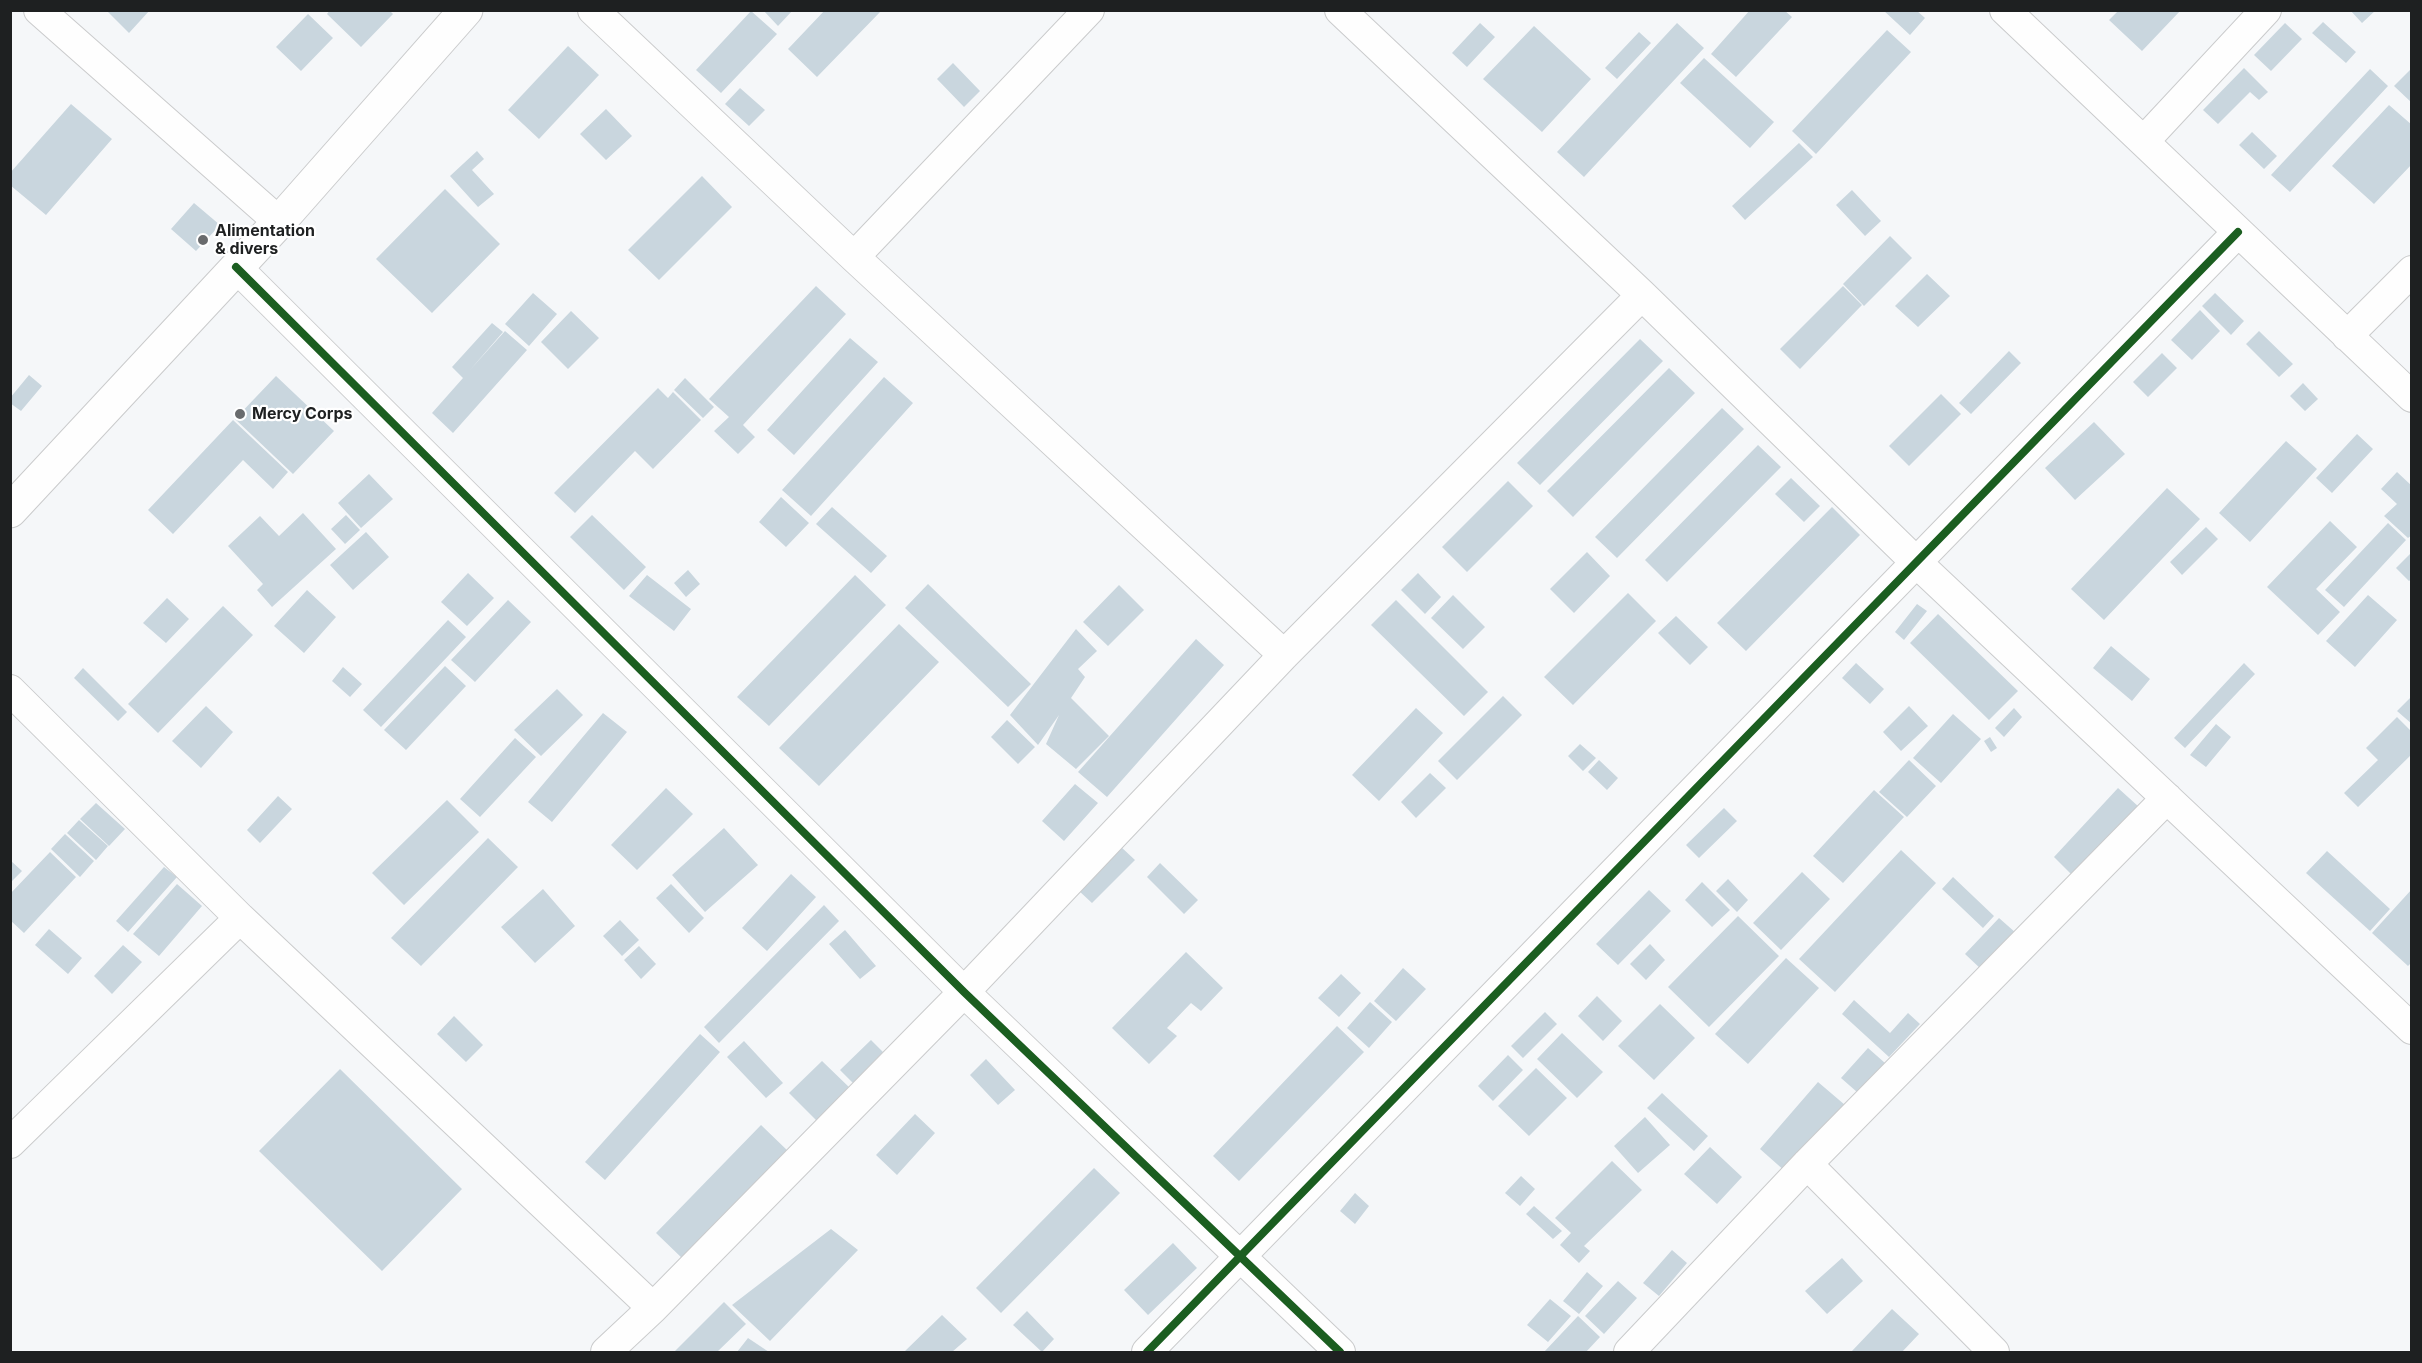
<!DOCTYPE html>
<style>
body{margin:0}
#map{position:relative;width:2422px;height:1363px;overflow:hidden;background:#f5f7f9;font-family:Inter,sans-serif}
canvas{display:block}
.frame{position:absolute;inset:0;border:12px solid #1e2021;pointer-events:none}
</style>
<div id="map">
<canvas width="2422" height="1363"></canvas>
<div class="frame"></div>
</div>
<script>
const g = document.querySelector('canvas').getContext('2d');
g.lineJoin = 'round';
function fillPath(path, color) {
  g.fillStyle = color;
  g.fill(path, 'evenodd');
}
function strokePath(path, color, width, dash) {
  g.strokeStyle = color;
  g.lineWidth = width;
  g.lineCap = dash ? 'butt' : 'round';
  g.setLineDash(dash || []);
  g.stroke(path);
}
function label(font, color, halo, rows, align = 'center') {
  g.font = font + ' Inter,sans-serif';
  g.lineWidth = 4.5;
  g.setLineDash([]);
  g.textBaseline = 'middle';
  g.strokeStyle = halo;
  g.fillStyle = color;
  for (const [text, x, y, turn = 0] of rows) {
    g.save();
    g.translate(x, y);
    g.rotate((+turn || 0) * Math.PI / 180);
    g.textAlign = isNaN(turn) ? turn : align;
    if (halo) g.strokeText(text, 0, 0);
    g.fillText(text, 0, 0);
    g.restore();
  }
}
const building = new Path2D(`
 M106,10H150L129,33Z
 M330,10H389L393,14L361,47L327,14Z
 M763,10H793L778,26Z
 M825,10H882L817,77L788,49Z
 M1750,10H1784L1792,17L1736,77L1711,54Z
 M1883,10H1916L1925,18L1910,35Z
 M2119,10H2181L2142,51L2109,20Z
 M2350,10H2376L2362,23Z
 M751,11L777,34L721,93L696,70Z
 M308,14L333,38L301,71L276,47Z
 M2323,22L2356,52L2346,63L2312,33Z
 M1480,23L1495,37L1467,67L1452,53Z
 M1677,23L1704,48L1584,177L1557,152Z
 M2285,23L2302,39L2271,71L2254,55Z
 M1534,26L1591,79L1542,132L1483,79Z
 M1887,30L1911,52L1816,154L1792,131Z
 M1639,32L1651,43L1617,79L1605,68Z
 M568,46L599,75L539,139L508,110Z
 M1704,58L1774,122L1750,148L1680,83Z
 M953,63L980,91L964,107L937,79Z
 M2244,68L2268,92L2259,100L2250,92L2218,124L2203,110Z
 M2412,68V103L2394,86Z
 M2370,69L2388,86L2290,192L2271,175Z
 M740,88L765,110L749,126L725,104Z
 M71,104L112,139L46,215L10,185V173Z
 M2389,105L2412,125V164L2374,204L2332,166Z
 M606,109L632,136L606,160L580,134Z
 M2252,132L2277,156L2264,169L2239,145Z
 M1799,143L1813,157L1745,220L1732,206Z
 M477,151L484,159L472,170L494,194L478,207L450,176Z
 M702,176L732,207L659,280L628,250Z
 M445,189L500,244L432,313L376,259Z
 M1852,190L1881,221L1865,236L1836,205Z
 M194,203L220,225L196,251L171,229Z
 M1890,236L1912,258L1864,306L1843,284Z
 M1927,274L1950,296L1918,327L1895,306Z
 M816,286L846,314L743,425L755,437L738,454L714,431L729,417L709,399Z
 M1843,286L1862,305L1800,369L1780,349Z
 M533,293L557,314L529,346L505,324Z
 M2215,293L2244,321L2231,335L2202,306Z
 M2200,310L2220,331L2192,360L2171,340Z
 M571,311L599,338L568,369L541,342Z
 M492,323L503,332L470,370L505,331L527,350L453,433L432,413L463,378L452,367Z
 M2259,331L2293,364L2279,377L2246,344Z
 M850,338L878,362L794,455L767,430Z
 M1640,339L1663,361L1540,485L1517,463Z
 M2009,351L2021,363L1971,414L1959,403Z
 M2162,353L2177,368L2148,397L2133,382Z
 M1669,368L1695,393L1573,517L1547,491Z
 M29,375L42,386L21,411L10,403V398Z
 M276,376L334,431L293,474L235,419Z
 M884,377L913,403L811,516L782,490Z
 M685,378L714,407L703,418L674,390Z
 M2303,383L2318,399L2305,411L2290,396Z
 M658,388L668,398L673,392L701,420L653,469L635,451L575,513L554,493Z
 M1941,394L1961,414L1909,466L1889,446Z
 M1722,408L1744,429L1617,558L1595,537Z
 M233,420L288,472L273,489L243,460L173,534L148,510Z
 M2094,422L2125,454L2075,500L2045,468Z
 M2357,434L2373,449L2332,493L2316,478Z
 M2286,441L2317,469L2250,542L2219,513Z
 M1758,445L1781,467L1667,582L1645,560Z
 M2397,472L2412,486V535L2408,538L2384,516L2397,504L2381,489Z
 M369,474L393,499L361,528L338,503Z
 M1791,478L1820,506L1804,522L1775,494Z
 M1508,481L1533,506L1467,572L1442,547Z
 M2167,488L2200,519L2104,620L2071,589Z
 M781,497L809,523L786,547L759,522Z
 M832,507L887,556L871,573L816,524Z
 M1832,507L1860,535L1746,651L1717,623Z
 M303,513L336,549L272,607L257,590L263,584L228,546L260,516L279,536Z
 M346,515L360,530L345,544L331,529Z
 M592,515L646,567L624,590L570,537Z
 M2330,521L2357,547L2316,589L2340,612L2318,635L2267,587Z
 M2388,523L2406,540L2344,607L2325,590Z
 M2206,527L2218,539L2182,575L2170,562Z
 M366,532L389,557L353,590L330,565Z
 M1587,552L1610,576L1574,613L1550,589Z
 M2412,552V579L2409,581L2396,568Z
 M688,570L700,584L686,597L674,583Z
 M468,573L494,598L467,626L441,602Z
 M1418,573L1441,597L1425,614L1401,590Z
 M647,575L691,609L674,631L629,596Z
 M855,575L886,605L769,726L737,697Z
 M928,584L1031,684L1008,707L905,608Z
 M1119,585L1144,610L1108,646L1083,622Z
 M307,590L336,617L304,653L274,626Z
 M1628,593L1656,621L1573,705L1544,677Z
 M1453,595L1485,627L1463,649L1431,618Z
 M2368,595L2397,620L2355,667L2326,641Z
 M167,598L189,619L166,643L143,623Z
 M508,600L531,622L475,682L451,660Z
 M1396,600L1488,692L1464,716L1371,625Z
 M1917,604L1927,611L1904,640L1895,632Z
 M223,606L253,635L158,733L128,704Z
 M1938,614L2018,691L1989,720L1910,643Z
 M1676,616L1708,647L1690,665L1658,633Z
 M448,620L466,637L381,727L363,710Z
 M899,624L939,662L819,786L779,748Z
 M1076,629L1097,651L1078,669L1085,677L1071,698L1109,736L1076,769L1046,744L1059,715L1038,745L1010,715Z
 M1196,639L1224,665L1107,797L1078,772Z
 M2111,646L2150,679L2132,701L2093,668Z
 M1856,663L1884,689L1870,704L1842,678Z
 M2244,663L2255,674L2185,748L2174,738Z
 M445,666L466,686L406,750L384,730Z
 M343,667L362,684L350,697L332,681Z
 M83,668L127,712L118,721L74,678Z
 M557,689L583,715L541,756L514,730Z
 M1503,696L1522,715L1457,780L1438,761Z
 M2412,696V724L2397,711Z
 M206,706L233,732L201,768L172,741Z
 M1909,706L1928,726L1901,751L1883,732Z
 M1416,708L1443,733L1379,801L1352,775Z
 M2014,708L2022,717L2004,737L1995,728Z
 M603,713L627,732L552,822L528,802Z
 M1953,714L1981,739L1941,783L1913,758Z
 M2397,717L2412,732V754L2358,807L2344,793L2378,760L2366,748Z
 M1007,720L1035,747L1018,764L991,737Z
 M2216,724L2231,737L2206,767L2190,755Z
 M1990,737L1997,748L1991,752L1984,741Z
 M515,738L536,757L480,817L460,799Z
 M1580,744L1596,758L1583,771L1568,756Z
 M1599,760L1618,778L1607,790L1588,772Z
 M1909,760L1936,786L1907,817L1879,792Z
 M1430,773L1446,788L1416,818L1401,802Z
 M1075,784L1098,803L1064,841L1042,821Z
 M666,788L693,814L637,870L611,845Z
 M2118,788L2139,807L2073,876L2054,857Z
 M1874,790L1904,817L1843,883L1813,856Z
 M278,796L292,809L260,843L247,830Z
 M447,800L479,832L404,905L372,873Z
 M96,803L125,829L109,846L80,819Z
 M1724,808L1737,821L1699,858L1686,845Z
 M79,820L108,846L96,860L67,833Z
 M724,828L758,865L705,912L672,875Z
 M65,834L94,861L80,877L51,849Z
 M488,838L518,867L421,966L391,938Z
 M1120,846L1135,860L1092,903L1078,890Z
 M1901,850L1936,883L1835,992L1799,959Z
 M2327,851L2390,909L2370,931L2306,873Z
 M50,852L76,877L24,933L10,920V894Z
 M10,860L22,871L10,883Z
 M1160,863L1198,900L1184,914L1147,877Z
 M164,867L177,877L128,932L116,921Z
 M1802,872L1830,899L1781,950L1753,923Z
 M791,874L816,897L767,951L742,928Z
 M1953,877L1994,916L1983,928L1942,889Z
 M1728,879L1748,900L1737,912L1716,891Z
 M1702,882L1730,910L1712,927L1685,900Z
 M177,884L202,906L159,956L133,934Z
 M671,884L704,918L689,933L656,898Z
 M543,889L575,926L535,963L501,927Z
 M2412,889V962L2408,966L2372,933Z
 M1649,890L1671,911L1618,965L1596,944Z
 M824,905L839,921L719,1043L704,1027Z
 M1738,916L1779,956L1709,1027L1668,987Z
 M1999,918L2016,933L1982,970L1965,954Z
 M620,920L639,940L622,956L603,936Z
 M49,929L82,958L68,974L35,945Z
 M845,930L876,966L860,979L829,944Z
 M1650,944L1665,960L1646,980L1630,964Z
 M123,945L142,962L112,994L94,976Z
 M639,946L656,964L641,979L624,960Z
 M1186,952L1223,988L1201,1011L1191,1003L1167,1028L1177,1036L1149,1064L1112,1028Z
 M1786,958L1819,988L1748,1064L1715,1034Z
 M1403,968L1426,989L1396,1021L1374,1001Z
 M1341,974L1361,993L1339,1017L1318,998Z
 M1597,996L1622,1021L1603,1041L1578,1016Z
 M1854,1000L1890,1033L1908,1013L1920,1024L1889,1057L1842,1014Z
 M1370,1002L1392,1022L1369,1048L1347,1028Z
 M1660,1004L1695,1038L1654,1080L1618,1046Z
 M1545,1012L1557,1024L1523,1058L1511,1046Z
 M454,1016L483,1045L466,1062L437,1034Z
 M1337,1026L1364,1052L1239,1181L1213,1156Z
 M1562,1033L1603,1072L1577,1098L1537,1059Z
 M700,1034L720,1052L605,1180L585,1162Z
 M871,1040L883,1052L853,1083L840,1070Z
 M744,1041L783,1083L766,1098L727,1057Z
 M1868,1048L1885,1063L1857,1092L1841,1078Z
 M1508,1055L1523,1070L1493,1101L1478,1086Z
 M986,1059L1015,1090L998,1105L970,1075Z
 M822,1061L851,1089L818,1122L789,1093Z
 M1536,1068L1567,1098L1529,1136L1498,1106Z
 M340,1069L462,1189L382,1271L259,1151Z
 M1818,1082L1845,1105L1786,1172L1760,1149Z
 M1662,1093L1708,1136L1694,1151L1647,1108Z
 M915,1114L935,1133L897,1175L876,1155Z
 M1645,1117L1670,1145L1638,1173L1614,1146Z
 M761,1125L789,1152L684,1260L656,1233Z
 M1710,1147L1742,1177L1717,1204L1684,1174Z
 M1612,1161L1642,1190L1584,1246L1590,1251L1579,1263L1560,1245L1571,1233L1555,1218Z
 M1094,1168L1120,1193L1001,1313L976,1288Z
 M1521,1176L1535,1189L1520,1206L1505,1193Z
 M1355,1193L1369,1206L1355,1224L1340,1211Z
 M1534,1206L1562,1231L1553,1239L1526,1214Z
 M831,1229L858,1250L770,1341L732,1305Z
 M1173,1243L1197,1268L1148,1315L1124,1290Z
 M1672,1250L1687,1263L1659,1296L1643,1283Z
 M1842,1258L1863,1281L1827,1314L1805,1291Z
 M1587,1272L1603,1286L1579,1314L1563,1301Z
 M1618,1281L1637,1298L1604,1334L1585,1316Z
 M1550,1299L1571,1316L1548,1342L1527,1325Z
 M724,1302L746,1324L717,1352H674Z
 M1892,1309L1919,1334L1902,1352H1851Z
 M1027,1311L1054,1339L1042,1352L1013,1325Z
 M942,1315L967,1339L952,1352H904Z
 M1578,1316L1600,1337L1586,1352H1544Z
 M748,1338L769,1352H737Z`);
const street = new Path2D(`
 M39,10L279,222
 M593,10L854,257L1284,655
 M1340,10L1642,295L1916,562L2412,1029
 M2005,10L2412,397
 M2144,141L2266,10
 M854,257L1089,10
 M236,267L964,992L1340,1352
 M2347,336L2412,271
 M10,690L240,918L653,1308
 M10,1143L240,918
 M1807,1164L1994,1352
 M606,1352L653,1308L964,992L1284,655L1642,295
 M1147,1352L2238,232
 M1629,1352L1807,1164L2167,798`);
const secondary = new Path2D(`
 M10,511L279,222L466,10`);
const cycleway = new Path2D(`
 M236,267L964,992L1340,1352
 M1147,1352L2238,232`);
const markers = [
 [203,240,6,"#696b6d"],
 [240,414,6,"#696b6d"]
];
const poiNames = [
 ["Alimentation",215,231],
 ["& divers",215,249],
 ["Mercy Corps",252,414]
];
fillPath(building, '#c9d6de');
strokePath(street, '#cacbcc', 32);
strokePath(secondary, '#cacbcc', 35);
strokePath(street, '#fefefe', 30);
strokePath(secondary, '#fefefe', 33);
strokePath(cycleway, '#1b5e20', 8);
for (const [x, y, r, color] of markers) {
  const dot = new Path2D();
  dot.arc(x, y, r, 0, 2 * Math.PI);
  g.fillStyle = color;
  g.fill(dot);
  strokePath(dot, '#fff', 2);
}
label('bold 16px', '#1e2021', '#fff', poiNames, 'left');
</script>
